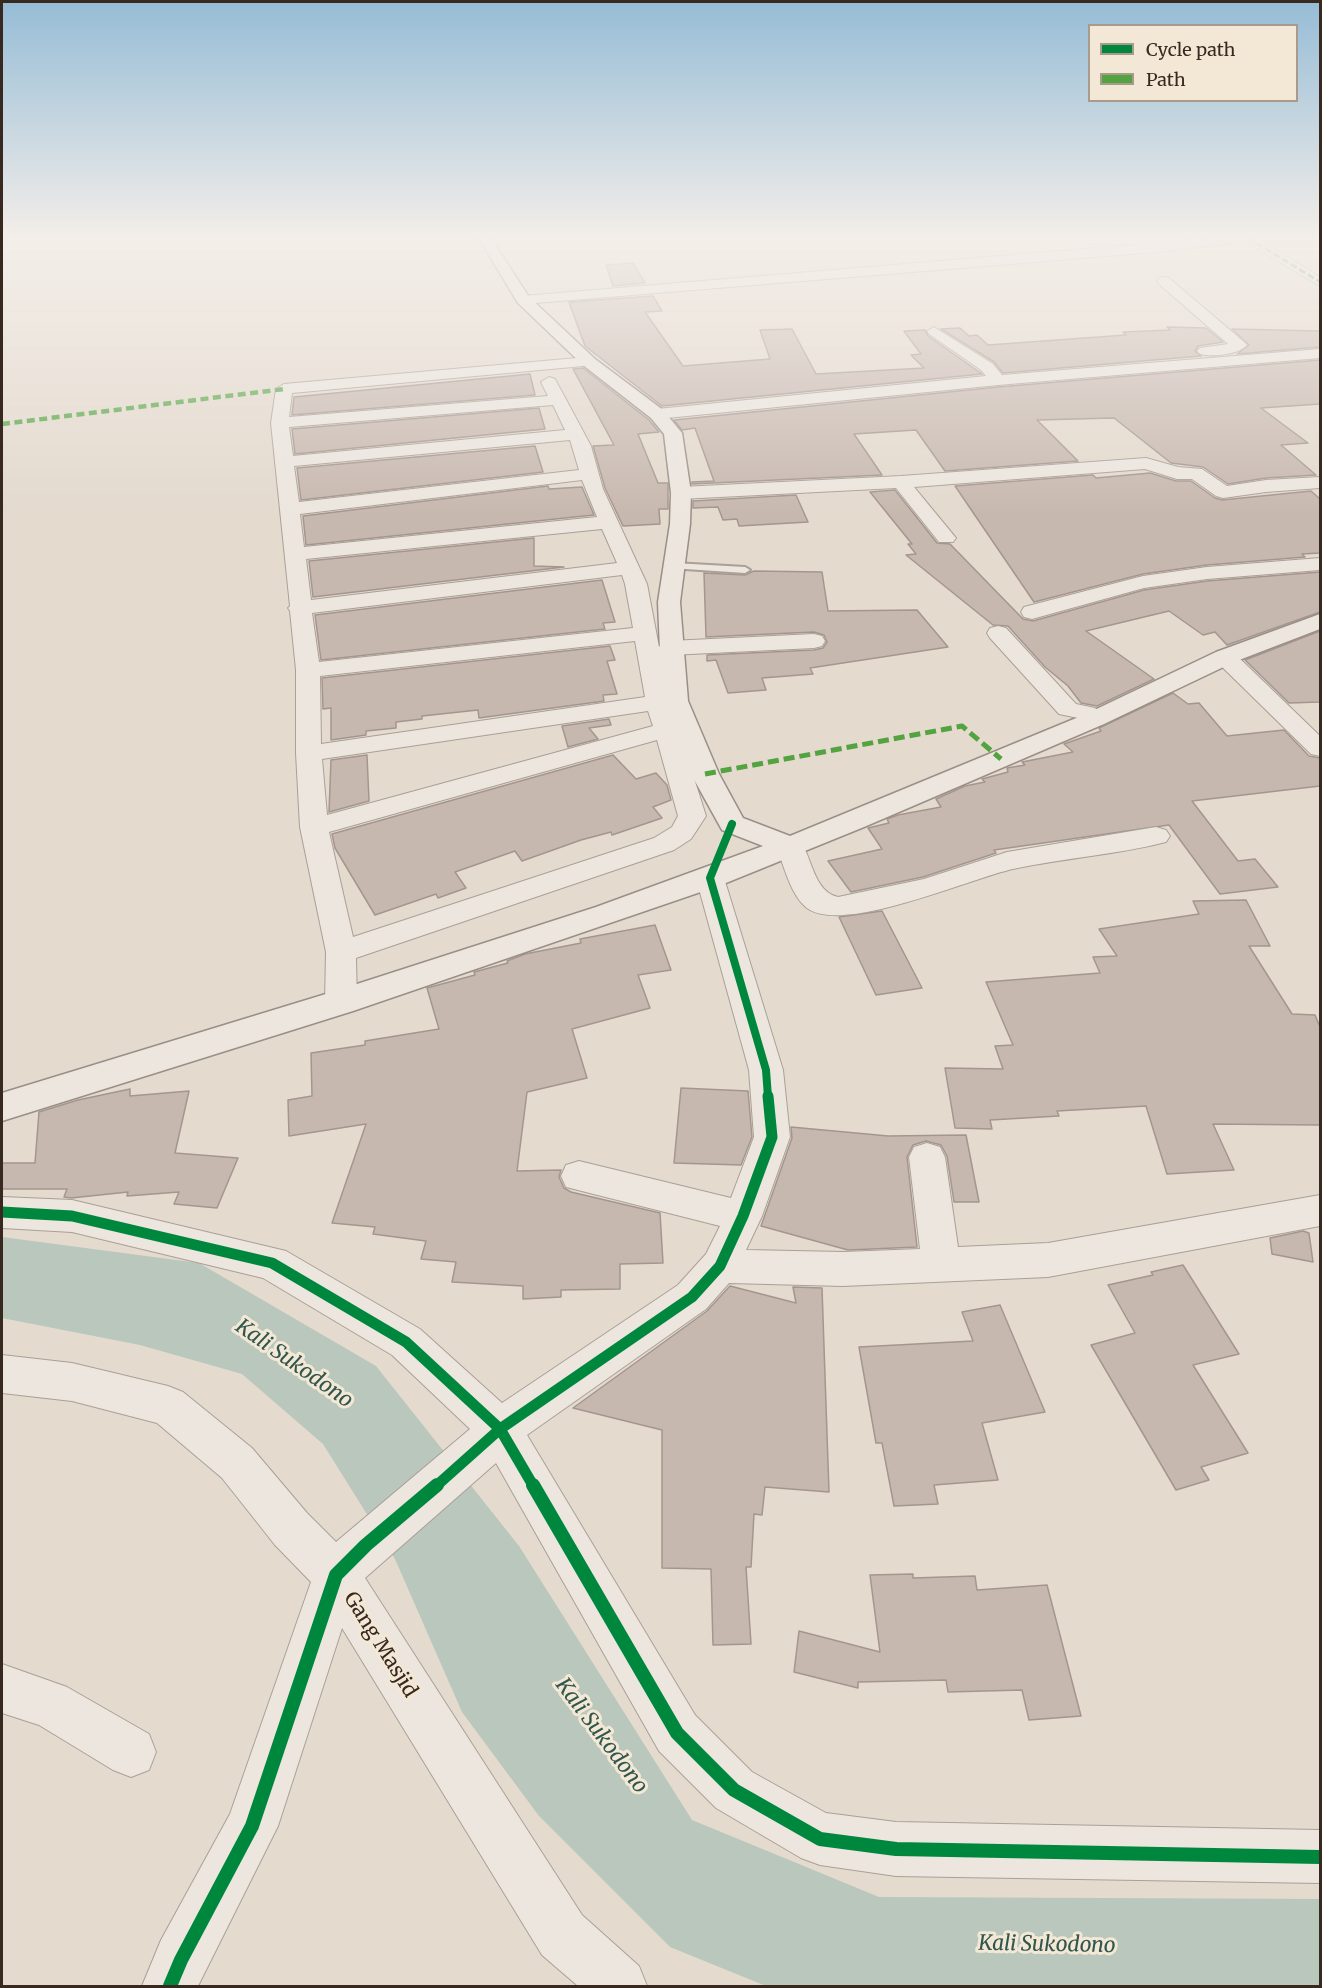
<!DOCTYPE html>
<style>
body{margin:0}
#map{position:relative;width:1322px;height:1988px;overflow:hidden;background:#e4dace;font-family:Merriweather,serif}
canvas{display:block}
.frame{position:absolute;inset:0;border:3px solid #372820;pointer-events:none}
.legend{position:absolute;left:1088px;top:24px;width:210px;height:78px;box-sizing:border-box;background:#f3e7d5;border:2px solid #a89b8d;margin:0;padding:8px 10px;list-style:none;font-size:18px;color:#372820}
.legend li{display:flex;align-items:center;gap:12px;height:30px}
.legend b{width:30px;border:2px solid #a89b8d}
</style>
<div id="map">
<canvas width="1322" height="1988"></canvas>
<div class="frame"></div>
<ul class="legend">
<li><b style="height:8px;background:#00873e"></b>Cycle path</li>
<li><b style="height:8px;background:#53a341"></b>Path</li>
</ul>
</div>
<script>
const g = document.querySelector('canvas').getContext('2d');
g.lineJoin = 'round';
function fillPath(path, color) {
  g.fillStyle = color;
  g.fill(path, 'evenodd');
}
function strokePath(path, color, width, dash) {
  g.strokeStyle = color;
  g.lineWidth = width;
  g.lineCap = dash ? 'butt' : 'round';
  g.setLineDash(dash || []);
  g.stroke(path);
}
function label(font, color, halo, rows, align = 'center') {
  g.font = font + ' Merriweather,serif';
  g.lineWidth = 6;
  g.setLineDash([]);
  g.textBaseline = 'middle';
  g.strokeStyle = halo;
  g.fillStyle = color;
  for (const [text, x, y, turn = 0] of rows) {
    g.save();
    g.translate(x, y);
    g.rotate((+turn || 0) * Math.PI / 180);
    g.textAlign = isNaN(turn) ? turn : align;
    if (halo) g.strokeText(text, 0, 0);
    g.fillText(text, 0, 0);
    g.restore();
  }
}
const water = new Path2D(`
 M2,1237L199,1263L376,1366L519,1546L692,1820L879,1897L1320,1899V1986H766L670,1947L539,1816L462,1712L395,1559L323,1444L242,1374L140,1345L2,1318Z`);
const building = new Path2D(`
 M633,263L645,283L613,286L606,265Z
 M653,296L662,311L645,312L683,366L770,359L760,330L792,329L816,374L924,368L911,355L921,354L904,331L925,330L928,336L982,374L662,406L585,346L569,302Z
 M1167,327L1206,328L1223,342L1198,346L1195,351L1201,356L1003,373L994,362L941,329L960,328L969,336L977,335L988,345L1126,335L1123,332L1170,330Z
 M1232,329L1320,331V347L1237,354L1249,345Z
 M1320,360V404L1261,408L1308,443L1281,445L1316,475L1266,478L1228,484L1203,467L1171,463L1114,418L1037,420L1078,461L945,471L916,430L854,434L882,475L692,484V482L714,481L695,428L682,430L674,420L998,387Z
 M583,368L649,420L659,432L638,434L658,483H668V509H659L660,524L623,526L605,488L593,446L614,445L573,369Z
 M530,374L535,395L292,415L294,397Z
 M539,408L545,429L295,454L292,429Z
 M535,446L543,472L301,500L297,468Z
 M1150,473L1176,481H1191L1215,498L1222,500L1311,491L1320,499V553L1302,554L1305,557L1207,565L1143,574L1034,602L955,486L1093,475L1096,478Z
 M548,486L549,489L582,487L594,515L306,545L303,516Z
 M895,490L937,543L950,544L1023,619L1033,621L1144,590L1207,581L1320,572V612L1227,645L1215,632L1203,635L1169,611L1086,631L1154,679L1097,706L1081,703L1068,686L1045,667L1008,626L993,625L906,555L916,554L908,544H912L870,492Z
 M796,495L808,522L739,526L737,519L723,520L718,507L693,508V501Z
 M534,538V566L564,567L313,597L309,561Z
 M754,571L822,572L828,611L917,610L948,647L810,668L813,674L762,678L766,690L728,693L716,660L707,661V655L814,650L823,648L827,642L824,635L814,632L706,637L704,573L745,575Z
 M602,580L615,622L603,623L605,629L321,660L315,615Z
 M1320,631V702L1289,703L1245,660Z
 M610,646L615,660L607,661L617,694L603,695L604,701L479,718L478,710L422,716V719L396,722V728L366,731V735L331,740V708L323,709L322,678Z
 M1173,693L1188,704L1199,703L1227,736L1284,730L1309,756L1320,758V786L1192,801L1238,861L1255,859L1278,887L1220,894L1169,825L994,850L996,853L923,877L851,892L828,861L882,849L868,828L889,823L887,819L898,815L941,807L936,799L965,786L985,782L982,779L1008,772L1007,768L1025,765L1022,762L1073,752L1064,744L1101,731L1099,728Z
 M609,719L611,725L589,728L598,739L568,747L562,726Z
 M367,755L369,801L329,812L331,760Z
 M613,755L636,779L656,773L667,785L671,800L653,807L662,818L612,835L611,832L581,840L522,861L515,851L455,872L466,888L438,898L436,894L375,915L335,848L332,834Z
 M1246,900L1270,946H1249L1292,1014L1315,1015L1320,1027V1125L1213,1124L1234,1170L1167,1174L1146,1106L1057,1111L1059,1116L990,1120L992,1129L955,1128L945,1068L1003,1069L995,1046L1013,1045L986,982L1100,973L1093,957L1117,956L1099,929L1199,914L1193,901Z
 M882,911L922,988L876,995L839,917Z
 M655,925L671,970L638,975L650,1008L572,1029L587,1078L527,1092L517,1171L561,1170L559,1177L564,1188L571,1192L660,1213L663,1263L620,1264V1289L561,1290V1297L523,1299V1286L452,1282L456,1262L421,1259L426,1241L373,1234L375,1227L332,1223L366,1124L289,1136L288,1100L312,1096L311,1053L365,1045V1041L439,1029L427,988L475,975L474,972L508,963L507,961L525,954L581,943L580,939Z
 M681,1088L748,1091L752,1137L741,1165L674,1163Z
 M130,1089V1096L189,1091L175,1153L238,1158L217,1208L174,1204L179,1192L127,1196L128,1192L71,1198L64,1197L67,1189H2V1163H35L39,1112L78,1100Z
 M791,1127L888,1136L966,1135L979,1202H954L947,1156L941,1145L926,1141L913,1145L907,1157L917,1247L848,1250L761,1226L792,1138Z
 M1303,1231L1309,1233L1313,1262L1272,1254L1270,1238Z
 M1183,1265L1239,1354L1193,1365L1248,1453L1201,1467L1209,1480L1176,1490L1091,1345L1135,1333L1108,1285L1153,1275L1151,1272Z
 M730,1286L796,1303L793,1287L822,1288L829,1492L765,1487L762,1515L754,1514L751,1567H746L751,1644L713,1645L711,1569L662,1568V1430L573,1408L707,1311Z
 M1000,1305L1045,1412L982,1423L998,1480L934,1485L938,1504L894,1506L882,1443H876L859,1347L973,1341L962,1312Z
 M913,1574V1578L975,1576L977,1590L1047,1585L1081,1716L1029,1720L1022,1690L948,1692L946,1680L858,1682V1688L794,1672L799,1631L880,1652L870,1575Z`);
const lane = new Path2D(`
 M674,563L745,567L750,570L745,573L670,568L669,566Z`);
const street = new Path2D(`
 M1227,237H1320V242H1263L1320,277V286L1246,242L1156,252L523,304L516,300L523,296Z
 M1164,277L1169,278L1244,342L1247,345C1238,355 1212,357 1200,354L1197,351L1200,348L1228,344L1159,284L1157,281L1159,278Z
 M934,327L993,364L1002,375L1320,349V358L998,385L657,419L649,414L657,409L986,376L981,370L929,334L927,331Z
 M589,357L594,359L597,362L594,365L292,393L289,417L548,396L541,382L549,377L555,379L591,446L603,489L647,584L659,647L662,643L670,641L814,634L822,636L825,641L822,646L814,648L670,655L662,653L660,649L670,702L706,816L691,839L674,850L356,958L357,1002L352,1010L341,1013L330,1010L325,1002L326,952L300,827L296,753V670L290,611L288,608L290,606L271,423L276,389L284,384ZM553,405L565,430L293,456L289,427ZM570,440L579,470L299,502L294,466ZM582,480L597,517L304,547L300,514ZM602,529L617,563L311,600L306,559ZM622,575L625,584L633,628L319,662L312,613ZM635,641L645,697L321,744L320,676ZM648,711L653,726L327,815L322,759ZM657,740L678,816L672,827L654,838L353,937L329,832Z
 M1146,458L1178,467L1202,469L1227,486L1266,480L1320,477V488L1266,492L1223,498L1216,496L1192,479H1177L1145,469L914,487L956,538L953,542H939L896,488L681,499L674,497L672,493L674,489L681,487L901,476Z
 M1320,558V570L1207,579L1144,588L1032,619L1024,617L1021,612L1024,607L1143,576L1207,567Z
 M998,626L1006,628L1076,704L1095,708L1107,719L1104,724L1095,726L1078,718L1059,714L990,638L987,633L990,628Z
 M1225,650L1233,652L1320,736V756L1311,754L1217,662L1214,657L1217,652Z
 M1156,827L1166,830L1170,836L1166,842C1116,855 1063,858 1013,869C969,879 849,932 810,910C791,899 784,865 776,846L780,840L790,837L800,840C812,858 814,892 838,897L924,879L1007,852Z
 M710,869L720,871L724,878L783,1070L790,1137L762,1216L746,1250L843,1252L920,1249L909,1157L914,1147L927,1143L940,1147L945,1157L958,1247L1048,1243L1320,1195V1226L1048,1277L843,1286L729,1283L706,1309L527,1435L695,1715L752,1772L826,1813L896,1822L1320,1830V1883L896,1876L820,1865L801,1858L716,1808L659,1751L496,1463L365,1578L582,1915L639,1966L647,1986H578L542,1955L342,1628L278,1826L198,1986H142L161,1940L230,1814L311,1582L275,1545L222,1478L157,1423L72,1401L2,1393V1355L72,1363L168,1386L183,1392L252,1448L307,1513L336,1542L470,1429L392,1355L263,1278L72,1232L2,1228V1197L72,1200L286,1251L420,1329L502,1403L678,1285L706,1254L720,1226L566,1187L561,1176L566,1165L579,1161L731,1198L754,1137L749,1070L696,878L700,871Z
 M2,1664L67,1687L149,1734L156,1752L149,1770L131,1777L113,1770L39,1725L2,1713Z`);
const secondary = new Path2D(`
 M478,237H490L529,297L595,359L663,410L682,433L691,493L690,524L680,602L688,701L719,774L743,818L790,836L1086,714L1216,652L1320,614V629L1234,662L1104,724L864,827L721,885L353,1011L2,1121V1093L329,993L596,907L763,846L722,830L691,774L662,701L658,602L670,524L671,493L664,434L651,418L583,365L518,303Z`);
const quietFar2 = new Path2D(`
 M1248,238L1320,282`);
const quietFar1 = new Path2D(`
 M2,424L284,389`);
const quiet = new Path2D(`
 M705,774L962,726L1001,759`);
const cyclewayFar2 = new Path2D(`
 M732,824L710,878L766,1070L768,1097`);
const cyclewayFar1 = new Path2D(`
 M2,1212L72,1216L272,1263L406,1342L500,1429L435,1487
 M534,1487L500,1429L692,1297L720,1266L743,1216L772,1137L768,1096`);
const cycleway = new Path2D(`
 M533,1485L677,1733L734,1790L820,1839L896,1849L1320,1857
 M170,1986L181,1960L252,1826L336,1575L366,1545L437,1485`);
const nearStreetnames = [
 ["Gang Masjid",380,1645,58]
];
const nearWaternames = [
 ["Kali Sukodono",294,1364,35],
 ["Kali Sukodono",601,1736,53],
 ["Kali Sukodono",1047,1945,1]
];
fillPath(water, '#b9c7bc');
fillPath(building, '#c7b8af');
strokePath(building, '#a4968e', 1.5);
strokePath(lane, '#a9a097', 4);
strokePath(street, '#a9a097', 2);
strokePath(secondary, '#998f87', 3);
fillPath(lane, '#ece6df');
fillPath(street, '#ece6df');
fillPath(secondary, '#ece6df');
strokePath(quietFar2, '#53a341', 3, [7, 3]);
strokePath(quietFar1, '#53a341', 4.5, [8, 4.5]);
strokePath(quiet, '#53a341', 5, [11, 5]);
strokePath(cyclewayFar2, '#00873e', 8);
strokePath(cyclewayFar1, '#00873e', 11);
strokePath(cycleway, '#00873e', 14);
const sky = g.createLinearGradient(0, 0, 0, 515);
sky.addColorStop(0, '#95bcd6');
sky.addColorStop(0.46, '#f3eee9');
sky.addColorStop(1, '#f3eee900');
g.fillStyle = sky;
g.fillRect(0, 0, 1322, 515);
label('20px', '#372820', '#f3e7d5', nearStreetnames);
label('italic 21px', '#30564e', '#f3e7d5', nearWaternames);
</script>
